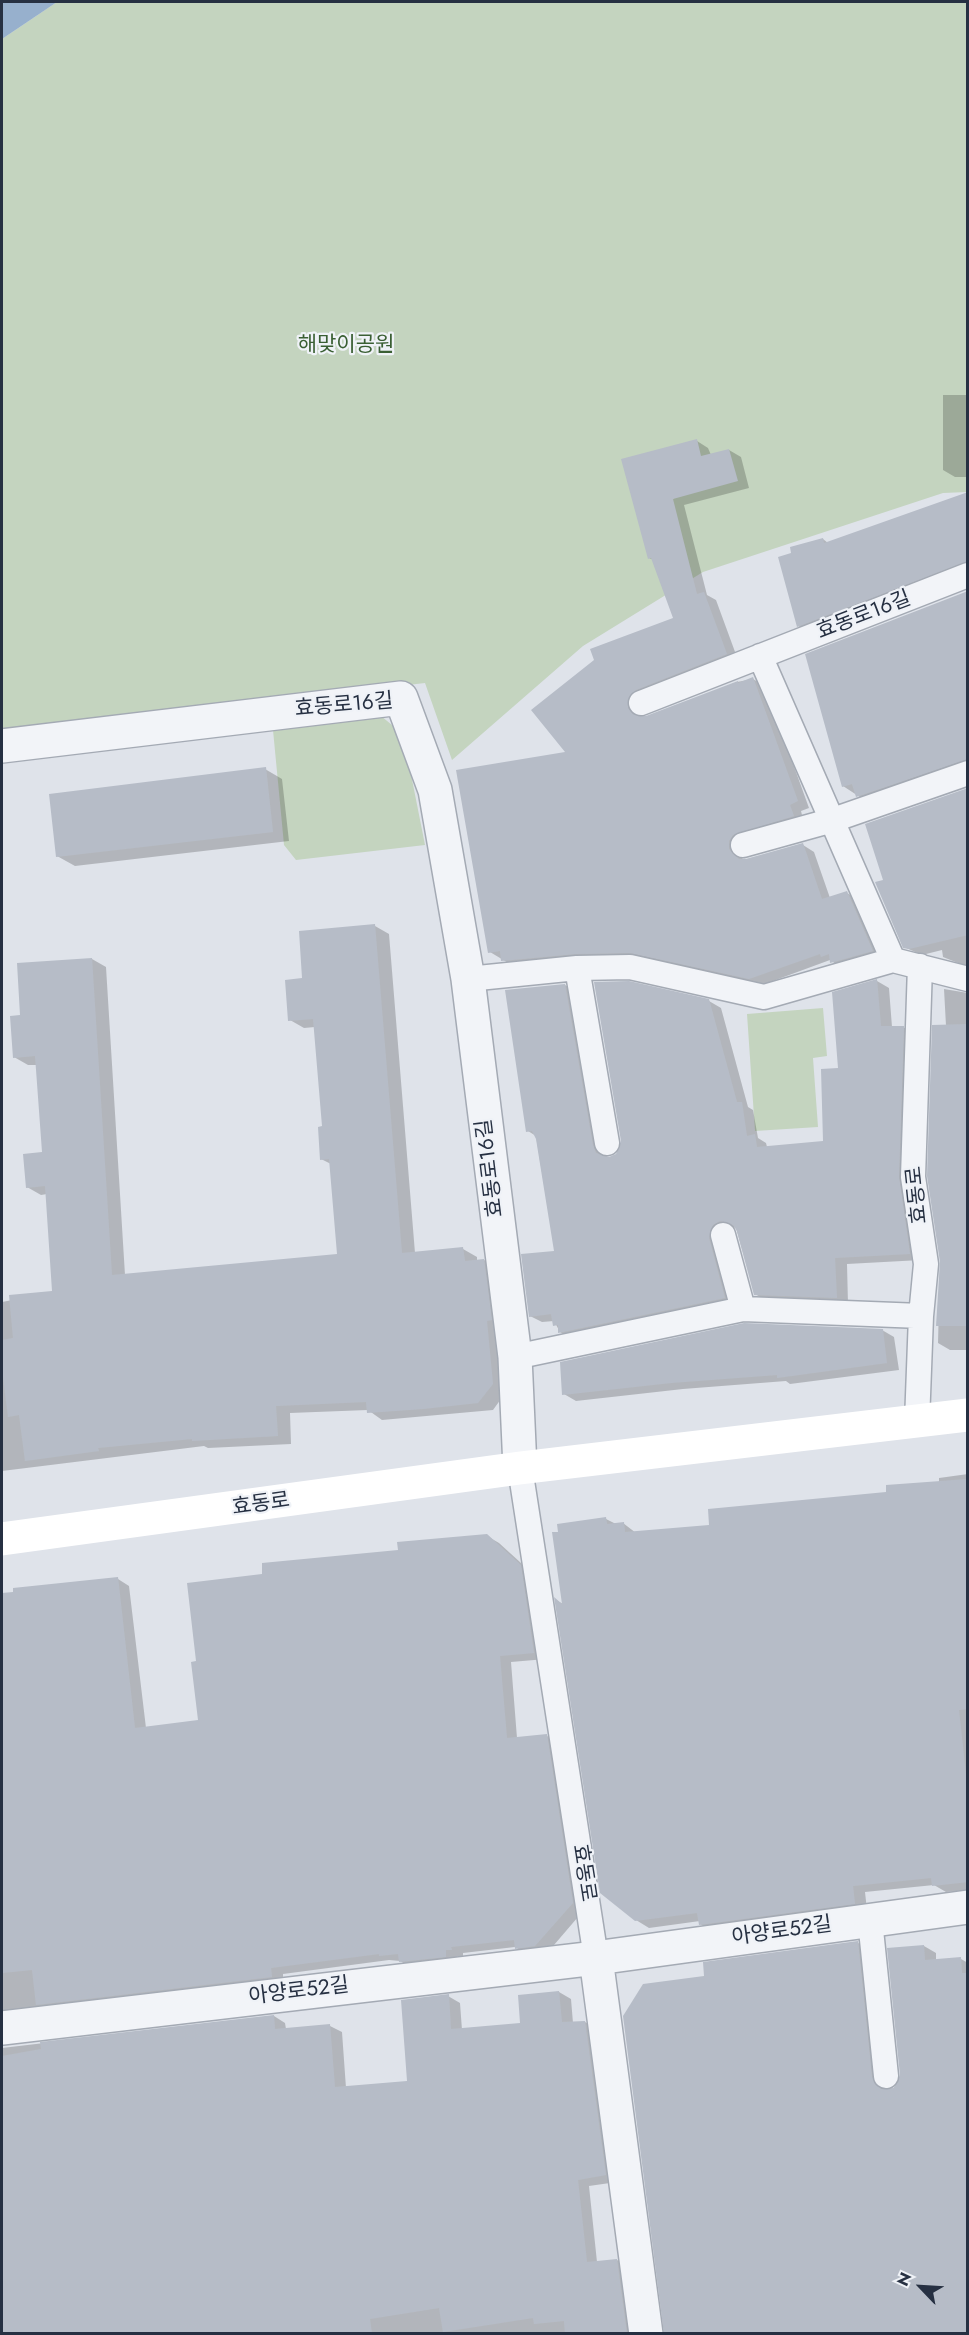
<!DOCTYPE html>
<meta charset="utf-8">
<style>
body{margin:0}
#map{position:relative;width:969px;height:2335px;overflow:hidden;background:#dfe3ea;font-family:Jost,sans-serif}
canvas{display:block}
.frame{position:absolute;inset:0;border:3px solid #263042;pointer-events:none}
.north{position:absolute;left:891px;top:2257px;width:60px;height:60px;-webkit-text-stroke:4px #eff2f7;paint-order:stroke;rotate:295deg;font-size:16px;font-weight:700;line-height:24px;text-align:center;color:#263042}
.north::after{content:'';display:block;margin:auto;width:21px;height:27px;background:#263042;clip-path:polygon(50% 0,100% 100%,50% 72%,0 100%)}
</style>
<div id="map">
<canvas width="969" height="2335"></canvas>
<div class="frame"></div>
<div class="north">N</div>
</div>
<script>
const g = document.querySelector('canvas').getContext('2d');
g.lineJoin = 'round';
function fillPath(path, color) {
  g.fillStyle = color;
  g.fill(path, 'evenodd');
}
function strokePath(path, color, width, dash) {
  g.strokeStyle = color;
  g.lineWidth = width;
  g.lineCap = dash ? 'butt' : 'round';
  g.setLineDash(dash || []);
  g.stroke(path);
}
function label(font, color, halo, rows, align = 'center') {
  g.font = font + ' Jost,"Noto Sans KR",sans-serif';
  g.lineWidth = 4.5;
  g.setLineDash([]);
  g.textBaseline = 'middle';
  g.strokeStyle = halo;
  g.fillStyle = color;
  for (const [text, x, y, turn = 0] of rows) {
    g.save();
    g.translate(x, y);
    g.rotate((+turn || 0) * Math.PI / 180);
    g.textAlign = isNaN(turn) ? turn : align;
    if (halo) g.strokeText(text, 0, 0);
    g.fillText(text, 0, 0);
    g.restore();
  }
}
const green = new Path2D(`
 M57,2H967V492L943,493L703,572L583,646L452,760L425,683L2,732V39Z
 M381,716L403,734L425,845L296,860L284,845L273,730Z
 M823,1008L827,1056L813,1058L818,1127L755,1131L747,1014Z`);
const water = new Path2D(`
 M2,2H57L2,39Z`);
const shadow = new Path2D(`
 M943,395H968V477H955L943,470Z
 M697,441L708,448L711,455L729,450L741,457L749,488L684,505L707,595L716,600L738,660L641,701L639,715L646,718L737,682L753,679L765,686L809,808L801,811L804,823L741,848V857L744,860L803,845L814,852L830,898L847,893L859,900L884,957L843,969L830,960L762,985L515,967L490,952L568,753L675,619L654,560L649,558Z
 M968,498V571L810,632L798,626L823,539L828,543Z
 M968,592V768L869,803L843,786Z
 M265,769L282,779L289,841L75,866L57,856Z
 M968,790V967L943,957L942,950L922,955L904,947L885,880Z
 M375,926L389,934L415,1253L463,1249L477,1257V1261L484,1260L497,1268L506,1392L493,1410L382,1420L368,1410L290,1413L291,1444L208,1448L204,1446L2,1471V1302L54,1292L47,1194L41,1195L27,1187L43,1154L37,1065H28L14,1057L22,1017L92,959L106,967L125,1275L339,1255L331,1164L321,1159L323,1128L315,1027L304,1028L290,1020L304,980Z
 M877,981L889,988L892,1027H903L915,1034L921,1260L847,1264L848,1304L767,1301L755,1294L736,1228L732,1227L724,1232L736,1304L571,1339L560,1332L554,1321L542,1322L530,1316L555,1252L536,1136L528,1131L565,985L577,992L607,1158L618,1155L709,1001L721,1008L748,1107L753,1110L758,1138L766,1143L767,1147L824,1143L840,1070L834,993Z
 M944,989L968,993V1350H950L938,1343L946,1026Z
 M882,1330L894,1337L899,1370L790,1384L786,1381L683,1389L576,1401L564,1394Z
 M968,1474V1890L946,1892L934,1885L865,1892L867,1910L712,1931L700,1924V1921L649,1928L636,1920L556,1600L563,1604L606,1519L616,1524L623,1523L636,1533L710,1526L888,1493L939,1482V1478Z
 M487,1536L499,1543L532,1573L546,1659L511,1662L517,1738L547,1736L558,1743L584,1910L548,1952L528,1955L515,1947L463,1953V1956H457L458,1963L412,1968L400,1961L389,1960L283,1974V1983L2,2021V1595L118,1579L129,1586L146,1728L200,1721L198,1662L264,1575Z
 M858,1943L870,1950L884,2086L888,2092L900,2083L924,1946L936,1953V1961L961,1959L968,1963V2334L706,1977Z
 M559,1992L571,1999L573,2023L585,2022L597,2029L617,2182L589,2186L597,2262L617,2260L629,2267L638,2334H2V2048L274,2016L285,2023L286,2029L330,2026L342,2032L346,2088L408,2083L448,1996L460,2003L462,2030L522,2024Z`);
const building = new Path2D(`
 M697,439L701,456L729,449L738,481L673,499L697,594L704,592L727,654L636,690L630,695L628,708L633,714L646,716L738,681V683L753,677L798,801L790,805L794,816L733,835L729,841V849L739,859H746L803,843L822,899L847,891L873,951L830,963L829,954L821,957L820,954L749,979L630,953L576,954L501,961L500,951L488,953L456,770L565,752L531,710L594,660L590,649L673,618L651,558L648,559L621,459Z
 M968,492V561L797,627L778,557L791,553L790,547L823,538L824,543Z
 M968,591V759L856,797L852,784L842,787L805,654Z
 M266,767L273,832L56,857L49,794Z
 M968,788V935L909,949L903,948L875,882L883,880L865,824Z
 M375,924L402,1253L463,1247L465,1261L484,1259L492,1320L487,1321L493,1384L478,1403L423,1409L367,1413L366,1402L276,1406L278,1436L192,1441V1439L98,1448L99,1451L25,1461L19,1415L8,1417L2,1369V1340L13,1338L9,1295L52,1291L45,1186L26,1188L23,1154L42,1152L35,1056L13,1058L10,1016L20,1015L17,963L92,958L112,1275L337,1254L329,1159L320,1160L318,1127L322,1126L313,1019L288,1021L285,980L302,978L299,931Z
 M877,979L881,1026H904L899,1177L910,1254L835,1258L837,1298L754,1295L737,1231L733,1225L720,1221L713,1225L709,1238L725,1298L558,1333V1325L553,1326L551,1314L529,1317L521,1254L554,1251L536,1139L532,1131L526,1132L505,990L565,984L593,1145L596,1153L609,1157L616,1154L621,1141L594,982L629,981L709,999L737,1102H742L747,1136L755,1134L757,1147L823,1141L821,1069L838,1068L832,992Z
 M968,1024V1326H936L940,1262L927,1176L932,1025Z
 M744,1323L883,1329L887,1363L777,1378V1375L671,1383L562,1395L560,1362Z
 M968,1479V1709L959,1710L968,1793V1882L932,1886L931,1878L853,1886L855,1904L699,1925L697,1913L635,1921L600,1893L554,1597L562,1604L552,1532H558L557,1524L606,1517L607,1524L624,1522L625,1532L709,1525L708,1509L886,1492V1485Z
 M487,1534L521,1565L534,1653L500,1656L507,1738L547,1734L573,1903L535,1946L515,1949L514,1940L451,1947L452,1950H446V1957L399,1962L398,1954L379,1956V1954L271,1968L272,1977L36,2005L32,1970L2,1973V1593L13,1592V1588L118,1577L135,1728L198,1720L191,1662L196,1661L187,1583L262,1574V1563L398,1550L397,1542Z
 M858,1941L872,2077L881,2089L894,2088L900,2075L887,1948L924,1945L925,1960L961,1957L962,1973H968V2334H664L623,2016L643,1984L704,1976L703,1962Z
 M559,1991L562,2022L585,2021L606,2175L578,2180L587,2262L617,2259L627,2334H565L564,2321L534,2324L533,2318L443,2332L439,2308L370,2319L372,2334H2V2056L41,2049L40,2042L274,2015L275,2029L330,2024L335,2087L407,2081L401,2000L449,1994L451,2029L520,2023L518,1995Z`);
const service = new Path2D(`
 M760,656L893,960
 M641,703L968,575
 M743,845L833,820L968,773
 M577,968L607,1143
 M468,979L577,968L630,967L764,997L893,960L968,979
 M723,1235L743,1309
 M515,1357L743,1309L921,1316
 M917,1422L921,1316L926,1264L913,1177L920,966
 M520,1468L596,1958
 M870,1920L886,2076`);
const minor = new Path2D(`
 M2,746L401,698L435,790L468,979L515,1357L520,1468
 M596,1958L646,2334
 M2,2028L596,1958L968,1907`);
const secondary = new Path2D(`
 M2,1539L520,1468L968,1415`);
const parkNames = [
 ["해맞이공원",346,346]
];
const streetNames = [
 ["효동로16길",864,616,-21],
 ["효동로16길",344,706,-5],
 ["효동로16길",491,1168,-97],
 ["효동로",918,1195,-96],
 ["효동로",261,1505,-8],
 ["효동로",583,1873,81],
 ["아양로52길",782,1932,-8],
 ["아양로52길",299,1992,-7]
];
fillPath(green, '#c4d4bf');
fillPath(water, '#97b0cd');
fillPath(shadow, '#0003');
fillPath(building, '#b6bcc7');
strokePath(service, '#a4aab4', 27);
strokePath(minor, '#a4aab4', 36);
strokePath(service, '#f2f4f8', 24);
strokePath(minor, '#f2f4f8', 33);
strokePath(secondary, '#fff', 33);
label('21px', '#3a5f33', '#eff2f7', parkNames);
label('21px', '#263042', '#eff2f7', streetNames);
</script>
